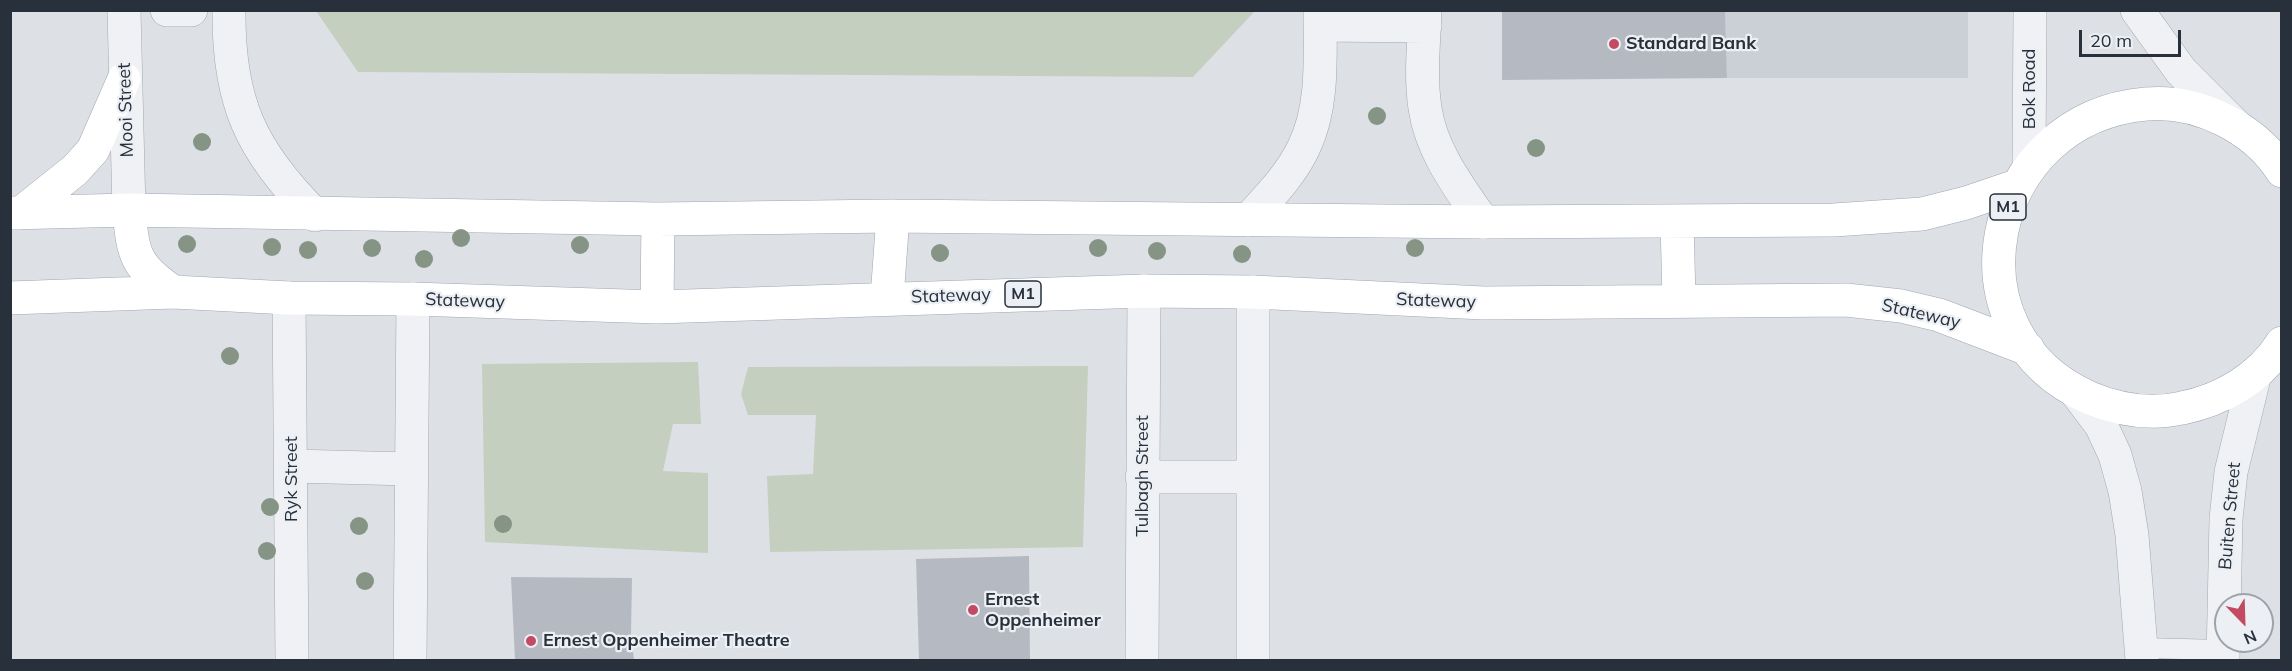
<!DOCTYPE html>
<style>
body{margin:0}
#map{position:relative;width:2292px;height:671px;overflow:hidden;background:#dde1e6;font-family:Mulish,sans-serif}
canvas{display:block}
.frame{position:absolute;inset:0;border:12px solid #28303b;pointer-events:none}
.north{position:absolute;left:2214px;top:593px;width:60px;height:60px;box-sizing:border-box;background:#ecf0f4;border:2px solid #9ea3aa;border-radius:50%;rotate:157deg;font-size:16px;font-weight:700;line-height:24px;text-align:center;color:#28303b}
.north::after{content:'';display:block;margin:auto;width:21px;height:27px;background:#c24a63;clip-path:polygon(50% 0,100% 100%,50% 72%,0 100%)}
.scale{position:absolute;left:2079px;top:30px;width:102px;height:27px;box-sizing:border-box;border:3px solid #28303b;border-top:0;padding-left:8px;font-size:18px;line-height:21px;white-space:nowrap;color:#28303b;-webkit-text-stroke:4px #ecf0f4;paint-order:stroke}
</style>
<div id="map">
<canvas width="2292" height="671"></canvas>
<div class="frame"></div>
<div class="north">N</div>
<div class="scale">20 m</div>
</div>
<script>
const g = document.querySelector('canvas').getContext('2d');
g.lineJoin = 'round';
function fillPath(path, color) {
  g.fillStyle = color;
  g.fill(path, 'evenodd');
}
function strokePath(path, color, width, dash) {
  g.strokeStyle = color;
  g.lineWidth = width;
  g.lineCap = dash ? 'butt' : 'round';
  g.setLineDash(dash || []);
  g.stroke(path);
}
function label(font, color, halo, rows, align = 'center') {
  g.font = font + ' Mulish,sans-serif';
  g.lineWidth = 4.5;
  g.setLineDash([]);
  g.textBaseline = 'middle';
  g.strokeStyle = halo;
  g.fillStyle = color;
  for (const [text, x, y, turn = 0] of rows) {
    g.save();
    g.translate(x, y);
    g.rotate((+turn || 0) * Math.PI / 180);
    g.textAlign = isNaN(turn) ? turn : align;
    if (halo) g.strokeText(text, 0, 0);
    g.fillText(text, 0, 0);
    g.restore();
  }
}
const built = new Path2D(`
 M1725,11H1968V78H1727Z
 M2281,429L2282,660H2280V436Z`);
const green = new Path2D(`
 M316,11H1255L1193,77L358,72Z
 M698,362L701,424H673L663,471L708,473V553L485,542L482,364Z
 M1088,366L1083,547L770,552L767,476L813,474L816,415H748L741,394L748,367Z`);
const building = new Path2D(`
 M1502,10H1725L1727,78L1502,80Z
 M1029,556L1030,660H919L916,559Z
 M511,577L632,578L631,635L634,660H515Z`);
const service = new Path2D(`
 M2142,648L2223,650`);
const minor = new Path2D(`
 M124,10L129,210
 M167,10H191
 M229,10C228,102 251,151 315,215
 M1425,10C1424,42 1420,76 1425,108C1431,151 1459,187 1483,222
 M2137,10L2181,71L2237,127
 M1320,25L1425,26
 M2029,166L2030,10
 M1248,220C1268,198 1291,175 1304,147C1324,106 1320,55 1320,10
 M1253,292V660
 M289,298L292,660
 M2076,392L2101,425L2115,455L2125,491L2132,535L2142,660
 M291,466L410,469
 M1142,477H1253
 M410,660L413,299
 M1142,660L1144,291
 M2223,660L2226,519L2231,472L2255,374`);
const primary = new Path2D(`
 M2282,171C2255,128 2197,99 2146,104C1985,118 1941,333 2090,398C2119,410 2151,415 2182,408C2222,400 2260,378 2282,343
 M129,210C133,255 135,266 173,292
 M10,213L129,210L658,219L893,216L1483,222L1834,220L1922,214L1966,203L2016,186
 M21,213L75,170L93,150L124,79
 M1677,221L1679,300
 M10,298L173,292L289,298L413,299L657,307L1144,291L1253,292L1484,303L1846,300L1901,306L1939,315L2028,349
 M887,298L893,216
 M657,307L658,219`);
const trees = [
 [1377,116],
 [202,142],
 [1536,148],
 [461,238],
 [187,244],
 [580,245],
 [272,247],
 [372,248],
 [1098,248],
 [1415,248],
 [308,250],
 [1157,251],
 [940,253],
 [1242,254],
 [424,259],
 [230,356],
 [270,507],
 [503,524],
 [359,526],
 [267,551],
 [365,581]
];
const markers = [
 [1614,44,6,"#c24a63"],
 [973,610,6,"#c24a63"],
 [531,641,6,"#c24a63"]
];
const shields = [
 [2008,207,36],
 [1023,294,36]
];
const shieldNames = [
 ["M1",2008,207],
 ["M1",1023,294]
];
const poiNames = [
 ["Standard Bank",1626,44],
 ["Ernest",985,600],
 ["Oppenheimer",985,621],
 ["Ernest Oppenheimer Theatre",543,641]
];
const streetNames = [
 ["Bok Road",2030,89,-90],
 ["Mooi Street",126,110,-92],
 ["Stateway",951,296,-2],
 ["Stateway",465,301,2],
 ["Stateway",1436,301,2],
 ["Stateway",1921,314,13],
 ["Tulbagh Street",1143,476,-90],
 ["Ryk Street",292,479,-90],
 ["Buiten Street",2230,516,-85]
];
fillPath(built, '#cbd0d7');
fillPath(green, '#c4cfbf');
fillPath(building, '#b5bac2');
strokePath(service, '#a3a8af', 21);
strokePath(minor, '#a3a8af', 34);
strokePath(primary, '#9da6b0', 34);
strokePath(service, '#eff1f4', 20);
strokePath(minor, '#eff1f4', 33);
strokePath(primary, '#fff', 33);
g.fillStyle = '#869485';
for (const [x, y] of trees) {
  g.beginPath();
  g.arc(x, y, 9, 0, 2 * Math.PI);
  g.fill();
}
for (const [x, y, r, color] of markers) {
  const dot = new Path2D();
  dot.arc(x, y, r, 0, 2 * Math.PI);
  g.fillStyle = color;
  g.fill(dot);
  strokePath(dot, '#ecf0f4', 2);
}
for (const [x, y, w] of shields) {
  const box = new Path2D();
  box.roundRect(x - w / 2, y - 13, w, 26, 4.5);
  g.fillStyle = '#ecf0f4';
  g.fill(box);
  strokePath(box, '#28303b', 1.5);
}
label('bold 16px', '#28303b', null, shieldNames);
label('bold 18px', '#28303b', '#ecf0f4', poiNames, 'left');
label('18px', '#28303b', '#ecf0f4', streetNames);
</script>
